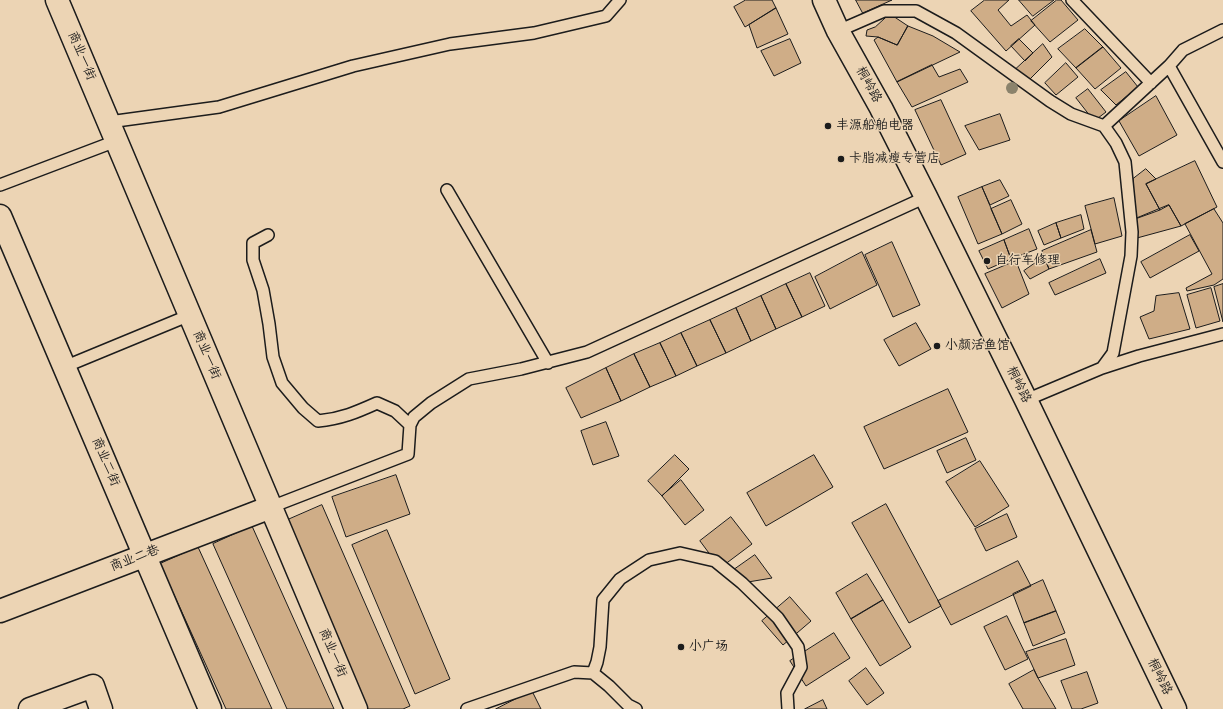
<!DOCTYPE html>
<meta charset="utf-8">
<style>
body{margin:0}
canvas{display:block;background:#ecd4b4}
</style>
<canvas width="1223" height="709"></canvas>
<script>
const g = document.querySelector('canvas').getContext('2d');
g.lineJoin = 'round';
function fillPath(path, color) {
  g.fillStyle = color;
  g.fill(path, 'evenodd');
}
function strokePath(path, color, width, dash) {
  g.strokeStyle = color;
  g.lineWidth = width;
  g.lineCap = dash ? 'butt' : 'round';
  g.setLineDash(dash || []);
  g.stroke(path);
}
function label(font, color, halo, rows, align = 'center') {
  g.font = font + ' Mynerve,"LXGW WenKai TC",sans-serif';
  g.lineWidth = 3;
  g.setLineDash([]);
  g.textBaseline = 'middle';
  g.strokeStyle = halo;
  g.fillStyle = color;
  for (const [text, x, y, turn = 0] of rows) {
    g.save();
    g.translate(x, y);
    g.rotate((+turn || 0) * Math.PI / 180);
    g.textAlign = isNaN(turn) ? turn : align;
    if (halo) g.strokeText(text, 0, 0);
    g.fillText(text, 0, 0);
    g.restore();
  }
}
const building = new Path2D(`
 M746,0H772L776,8L745,27L734,7Z
 M856,0H892L863,13Z
 M985,0H1009L998,10L1011,26L1027,15L1035,25L1006,51L971,11Z
 M1019,0H1054L1033,16Z
 M1057,0H1061L1078,20L1050,42L1031,21Z
 M776,8L788,34L757,48L749,25Z
 M890,14L908,26L897,45L878,37L866,36L867,30L875,27Z
 M908,26L933,36L960,52L897,82L874,40L878,37L897,45Z
 M1085,29L1103,47L1076,68L1058,49Z
 M790,39L801,63L774,76L761,51Z
 M1019,39L1033,53L1025,61L1011,46Z
 M1043,44L1052,57L1028,81L1016,69Z
 M1103,47L1121,68L1095,89L1076,68Z
 M1066,63L1078,77L1056,95L1045,83Z
 M932,65L939,77L960,69L968,82L912,107L897,82Z
 M1126,72L1138,87L1116,105L1101,90Z
 M1088,89L1106,112L1094,121L1076,98Z
 M1156,96L1177,135L1139,156L1119,121Z
 M941,100L966,154L941,165L915,110Z
 M1000,114L1010,140L979,150L965,126Z
 M1195,161L1217,207L1181,226L1169,205L1160,210L1146,184Z
 M1146,169L1156,179L1146,184L1160,210L1135,219L1133,179Z
 M1000,180L1009,196L990,205L982,187Z
 M982,187L1002,234L978,244L958,197Z
 M1114,198L1122,236L1095,244L1085,206Z
 M1011,200L1022,224L1002,234L991,209Z
 M1169,205L1181,226L1137,238L1135,219Z
 M1214,209L1223,223V279L1214,285L1187,291L1186,288L1212,274L1185,224Z
 M1081,215L1084,229L1061,238L1056,223Z
 M1056,223L1061,238L1044,245L1038,231Z
 M1029,229L1037,249L1011,259L1004,240Z
 M1091,230L1097,252L1049,269L1042,251Z
 M1190,235L1199,251L1150,278L1141,262Z
 M1004,240L1011,259L988,269L979,251Z
 M892,242L920,305L893,317L865,255Z
 M862,252L877,285L830,309L815,277Z
 M1044,257L1049,269L1030,279L1024,271Z
 M1100,259L1106,273L1055,295L1049,283Z
 M1016,261L1029,294L1002,308L985,274Z
 M810,273L825,306L802,317L786,284Z
 M786,284L802,317L776,329L761,296Z
 M1223,284V322L1214,287Z
 M1211,288L1220,321L1196,328L1187,295Z
 M1179,293L1190,329L1149,339L1140,317L1154,311L1156,296Z
 M761,296L776,329L751,341L736,308Z
 M736,308L751,341L726,353L710,320Z
 M710,320L726,353L697,366L681,333Z
 M916,323L931,349L899,366L884,340Z
 M681,333L697,366L676,376L660,343Z
 M660,343L676,376L650,387L634,354Z
 M634,354L650,387L621,401L606,368Z
 M606,368L621,401L581,418L566,388Z
 M948,389L968,432L884,469L864,427Z
 M606,422L619,456L593,465L581,431Z
 M966,438L976,460L947,473L937,451Z
 M675,455L689,469L662,496L648,481Z
 M814,455L833,487L766,526L747,493Z
 M980,461L1009,506L975,527L946,482Z
 M396,475L410,514L346,537L332,497Z
 M681,480L704,510L685,525L662,496Z
 M886,504L941,606L909,623L852,523Z
 M322,505L410,706L403,709H364L283,522Z
 M1007,514L1017,537L986,551L975,529Z
 M731,517L752,544L720,568L700,541Z
 M252,526L334,709H287L213,544Z
 M387,530L450,679L415,694L352,545Z
 M198,547L272,709H226L160,564Z
 M755,555L772,578L742,583L725,576Z
 M1018,561L1031,586L951,625L938,601Z
 M867,574L883,600L851,619L836,593Z
 M1043,580L1056,611L1024,623L1013,594Z
 M790,597L811,621L783,645L762,621Z
 M883,600L911,647L880,666L851,619Z
 M1056,611L1065,633L1033,646L1024,623Z
 M1007,616L1028,659L1005,670L984,627Z
 M834,633L850,658L806,686L790,661Z
 M1066,639L1075,665L1038,678L1026,652Z
 M866,668L884,693L867,705L849,681Z
 M1034,670L1038,678L1056,709H1023L1009,684Z
 M1087,672L1098,703L1081,709H1072L1061,681Z
 M532,691L541,709H496Z
 M823,700L827,709H805Z`);
const lane = new Path2D(`
 M1072,0L1151,83
 M838,31L884,11H916L956,33L1050,101L1071,114L1104,126
 M1169,66L1223,162
 M109,122L219,107L353,66L450,44L534,33L606,16L620,0
 M0,185L116,141
 M447,190L548,363
 M268,235L253,243V260L263,290L269,324L273,357L282,383L303,408L318,421C341,419 357,412 377,403L395,411L410,425
 M64,367L190,315
 M1102,368L1139,356L1223,334
 M1026,400L1102,368L1113,353L1131,256L1132,232L1125,162L1116,143L1104,126L1169,66L1183,50L1223,30
 M271,507L408,454L410,425L414,417L431,403L469,379L521,369L587,352L926,197
 M593,673L597,662L600,647L603,600L620,579L649,560L680,553L715,561L742,583L778,618L798,647L801,667L787,693L788,709
 M467,709L574,672L593,673L609,686L628,705L636,709`);
const street = new Path2D(`
 M57,0L356,709
 M0,216L210,709
 M0,611L271,507
 M30,709L93,686L101,709`);
const secondary = new Path2D(`
 M824,0L838,31L881,108L926,197L1026,400L1175,709`);
const trees = [
 [1012,88]
];
const markers = [
 [828,126,4,"#1c1c1c"],
 [841,159,4,"#1c1c1c"],
 [987,261,4,"#1c1c1c"],
 [937,346,4,"#1c1c1c"],
 [681,647,4,"#1c1c1c"]
];
const streetNames = [
 ["商业一街",81,56,67],
 ["桐岭路",868,85,61],
 ["商业一街",206,355,67],
 ["桐岭路",1018,385,64],
 ["商业二街",105,462,67],
 ["商业二巷",135,559,-21],
 ["商业一街",332,653,67],
 ["桐岭路",1159,677,64]
];
const poiNames = [
 ["丰源船舶电器",836,126],
 ["卡脂减瘦专营店",849,159],
 ["自行车修理",995,261],
 ["小颜活鱼馆",945,346],
 ["小广场",689,647]
];
fillPath(building, '#cfad87');
strokePath(building, '#1c1c1c', 1);
strokePath(lane, '#1c1c1c', 14);
strokePath(street, '#1c1c1c', 25);
strokePath(secondary, '#1c1c1c', 25);
strokePath(lane, '#ecd4b4', 11);
strokePath(street, '#ecd4b4', 22);
strokePath(secondary, '#ecd4b4', 22);
g.fillStyle = '#8b836c';
for (const [x, y] of trees) {
  g.beginPath();
  g.arc(x, y, 6, 0, 2 * Math.PI);
  g.fill();
}
for (const [x, y, r, color] of markers) {
  const dot = new Path2D();
  dot.arc(x, y, r, 0, 2 * Math.PI);
  g.fillStyle = color;
  g.fill(dot);
  strokePath(dot, '#ecd4b4', 1.5);
}
label('13px', '#1c1c1c', '#ecd4b4', streetNames);
label('13px', '#1c1c1c', '#ecd4b4', poiNames, 'left');
</script>
